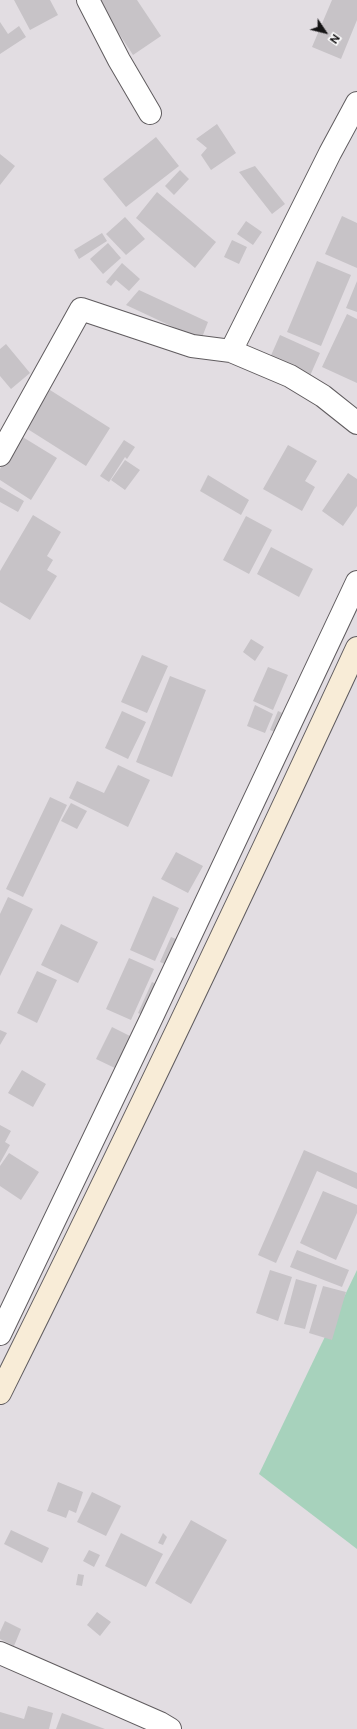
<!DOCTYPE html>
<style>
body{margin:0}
#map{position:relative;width:357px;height:1729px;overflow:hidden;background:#e2dde2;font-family:"Public Sans",sans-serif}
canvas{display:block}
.north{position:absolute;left:305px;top:12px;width:40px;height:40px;-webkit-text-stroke:3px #fff;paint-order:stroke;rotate:125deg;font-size:11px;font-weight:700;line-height:16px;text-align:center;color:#151415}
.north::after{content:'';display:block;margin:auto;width:14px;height:18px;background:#151415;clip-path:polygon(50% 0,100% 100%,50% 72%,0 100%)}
</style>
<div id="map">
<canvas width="357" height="1729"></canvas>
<div class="north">N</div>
</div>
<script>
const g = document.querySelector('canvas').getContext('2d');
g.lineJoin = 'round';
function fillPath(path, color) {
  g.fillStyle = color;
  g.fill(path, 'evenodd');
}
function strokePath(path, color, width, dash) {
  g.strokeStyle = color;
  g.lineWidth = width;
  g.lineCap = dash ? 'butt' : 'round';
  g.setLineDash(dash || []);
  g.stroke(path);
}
const green = new Path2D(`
 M357,1270V1549L259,1474Z`);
const building = new Path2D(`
 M14,0H50L58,15L30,30Z
 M97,0H137L161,36L133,55Z
 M332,0H357V20L341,59L312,47Z
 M0,22L8,34L19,26L26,37L0,54Z
 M217,124L236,153L211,170L201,155L207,148L196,139Z
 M156,137L179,166L126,207L103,179Z
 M0,154L15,166L0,185Z
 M255,166L285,204L272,214L239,172Z
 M180,170L189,179L174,195L165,186Z
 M157,192L216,242L195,268L136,218Z
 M342,216L357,223V268L325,254Z
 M125,217L145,239L126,255L106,234Z
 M246,221L262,232L253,245L237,234Z
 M102,233L107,241L79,259L74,250Z
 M232,240L247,247L239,264L224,257Z
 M108,243L121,258L103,274L90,259Z
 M317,261L351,275L321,346L287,332Z
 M122,263L140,279L129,291L116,280L111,286L106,282Z
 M357,281V312L346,308Z
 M139,290L208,322L201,340L126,305Z
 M347,314L357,319V383L322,367Z
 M280,335L320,353L309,378L269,360Z
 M6,344L30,373L11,389L0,376V349Z
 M50,390L110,428L86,466L26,428Z
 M21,436L57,458L31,500L0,480V469Z
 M124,440L135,447L127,459L125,457L109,482L100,476Z
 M288,445L317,461L305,481L315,487L302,511L263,489Z
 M125,460L140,470L125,490L111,480Z
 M348,473L357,479V506L343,526L322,511Z
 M208,475L249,500L241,515L200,491Z
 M0,487L24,501L18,512L0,502Z
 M33,515L61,532L47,556L53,560L47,570L57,576L30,620L0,602V571Z
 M246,516L272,530L249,574L223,560Z
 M271,547L313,569L299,597L257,574Z
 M251,639L264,647L255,661L243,652Z
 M142,655L168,666L147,713L121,702Z
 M268,667L288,675L273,710L253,701Z
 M170,676L206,690L172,777L136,762Z
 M255,705L273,714L265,733L247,726Z
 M122,711L146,722L128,759L105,748Z
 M278,711L289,716L280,734L270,730Z
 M118,765L150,780L128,827L69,798L77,781L104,793Z
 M50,797L67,805L23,897L6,889Z
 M71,803L87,811L77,829L61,821Z
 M176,852L203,866L188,893L161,879Z
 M153,896L179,908L155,961L130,950Z
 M8,897L33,909L0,976V914Z
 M61,924L98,942L78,983L41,965Z
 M171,937L186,943L174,968L160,962Z
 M129,958L154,969L131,1020L106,1009Z
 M37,971L57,980L37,1023L17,1013Z
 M152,982L165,988L151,1019L138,1013Z
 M112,1027L132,1037L117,1069L96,1059Z
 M0,1030L7,1033L0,1045Z
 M22,1070L46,1084L33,1107L8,1093Z
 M0,1125L11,1131L5,1142L10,1145L0,1163Z
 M304,1150L357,1173V1189L317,1171L276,1263L258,1255Z
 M9,1153L39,1172L21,1200L0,1186V1166Z
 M323,1191L357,1205V1213L336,1260L300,1243Z
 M297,1250L349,1270L342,1287L290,1267Z
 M270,1270L292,1277L278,1321L256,1313Z
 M296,1279L317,1285L305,1329L284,1324Z
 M323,1286L346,1292L332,1340L309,1333Z
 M58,1482L83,1492L76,1513L69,1510L66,1518L47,1511Z
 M92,1492L121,1506L106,1536L77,1522Z
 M191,1520L227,1540L191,1604L155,1583Z
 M11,1530L49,1548L42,1563L4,1544Z
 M121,1533L163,1554L146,1587L105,1566Z
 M163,1533L167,1537L163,1545L158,1543Z
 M89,1550L100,1555L94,1567L83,1561Z
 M78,1574L84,1575L82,1586L76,1585Z
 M97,1612L111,1622L100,1636L87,1625Z
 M5,1621L21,1629L14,1646L0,1639V1632Z
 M28,1706L53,1713L49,1729H0V1712L24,1719Z
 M62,1713L105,1729H56Z`);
const street = new Path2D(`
 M88,0L119,60L150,113
 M231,351L330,153L357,103
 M0,455L81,309L192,346L231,351L290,376L323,396L357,423
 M0,1334L151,1019L357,582
 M0,1653L160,1723L170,1729`);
const secondary = new Path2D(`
 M0,1393C123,1146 241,898 357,648`);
fillPath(green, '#a7d2bc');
fillPath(building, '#c7c3c7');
strokePath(street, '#605c5f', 24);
strokePath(secondary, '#605c5f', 24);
strokePath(street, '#fff', 22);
strokePath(secondary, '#f8ecd7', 22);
</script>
